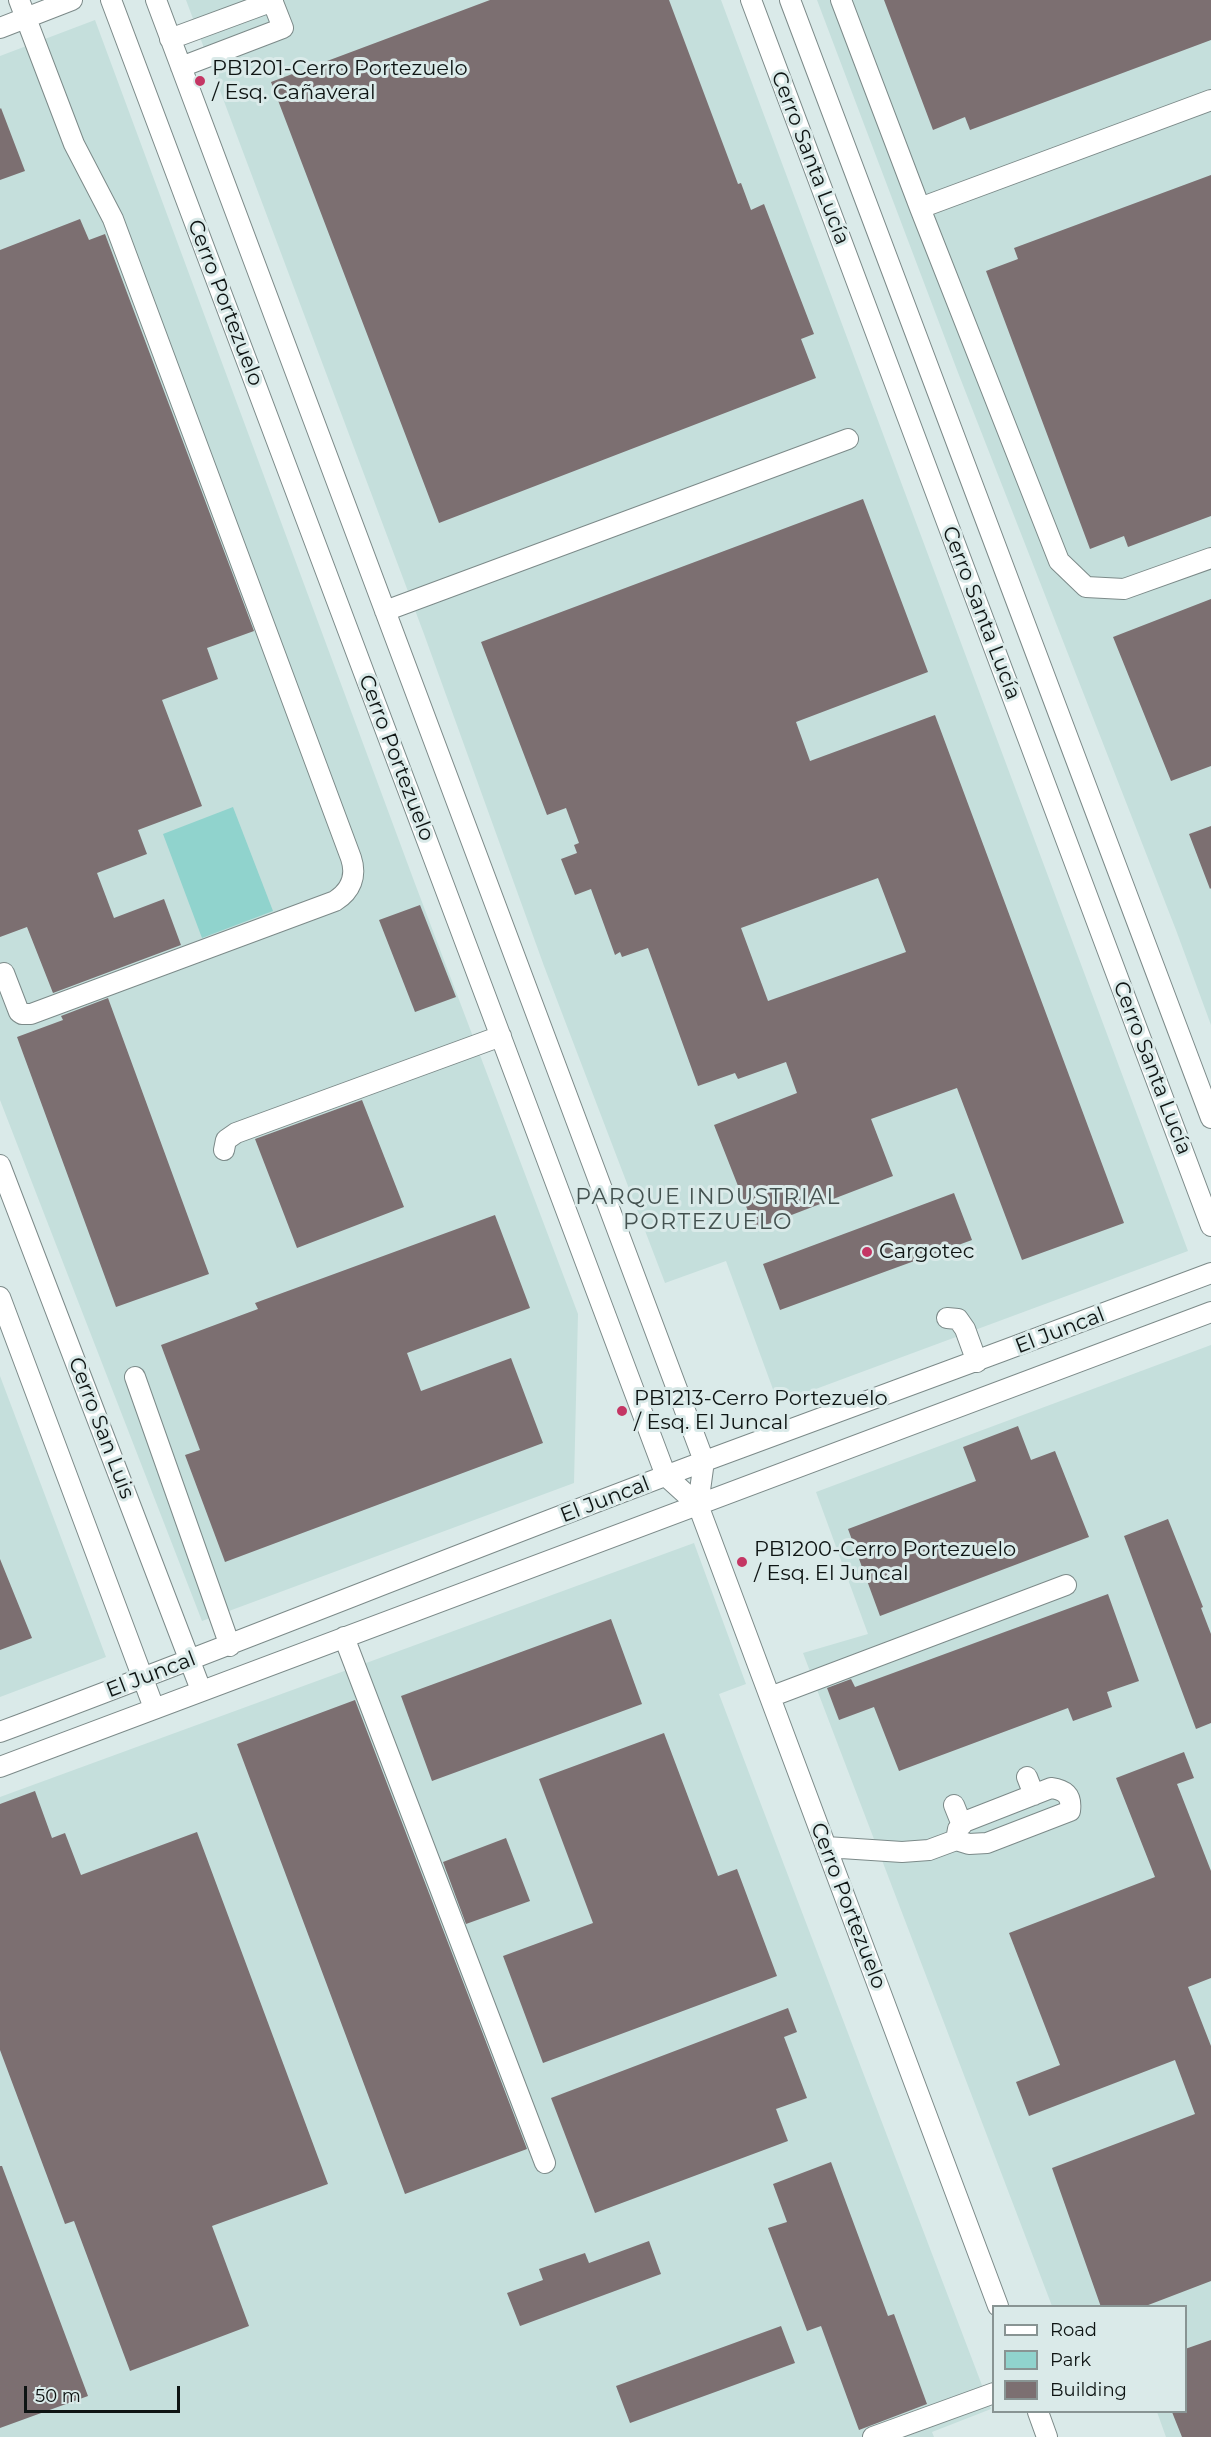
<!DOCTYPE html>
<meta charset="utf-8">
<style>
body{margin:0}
#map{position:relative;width:1211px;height:2437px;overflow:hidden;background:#daeae9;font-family:Montserrat,sans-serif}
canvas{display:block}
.legend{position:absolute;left:992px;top:2305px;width:195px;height:108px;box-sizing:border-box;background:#daeae9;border:2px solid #889493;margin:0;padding:8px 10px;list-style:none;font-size:18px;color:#0e1413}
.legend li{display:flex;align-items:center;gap:12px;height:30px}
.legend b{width:30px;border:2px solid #889493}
.scale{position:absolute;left:24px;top:2386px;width:156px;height:27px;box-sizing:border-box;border:3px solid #0e1413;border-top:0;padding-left:8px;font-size:18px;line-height:21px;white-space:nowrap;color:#0e1413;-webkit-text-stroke:4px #daeae9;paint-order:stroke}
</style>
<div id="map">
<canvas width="1211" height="2437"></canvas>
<ul class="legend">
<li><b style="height:8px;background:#fff"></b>Road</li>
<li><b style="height:16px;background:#90d3cd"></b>Park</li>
<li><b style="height:16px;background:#7c6f71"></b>Building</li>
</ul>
<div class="scale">50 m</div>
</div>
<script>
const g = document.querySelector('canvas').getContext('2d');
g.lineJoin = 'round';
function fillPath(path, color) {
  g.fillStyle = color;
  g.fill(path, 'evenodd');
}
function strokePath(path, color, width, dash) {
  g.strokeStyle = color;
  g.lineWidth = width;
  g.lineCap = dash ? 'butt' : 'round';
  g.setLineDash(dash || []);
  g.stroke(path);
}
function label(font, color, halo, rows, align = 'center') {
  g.font = font + ' Montserrat,sans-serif';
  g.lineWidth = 6;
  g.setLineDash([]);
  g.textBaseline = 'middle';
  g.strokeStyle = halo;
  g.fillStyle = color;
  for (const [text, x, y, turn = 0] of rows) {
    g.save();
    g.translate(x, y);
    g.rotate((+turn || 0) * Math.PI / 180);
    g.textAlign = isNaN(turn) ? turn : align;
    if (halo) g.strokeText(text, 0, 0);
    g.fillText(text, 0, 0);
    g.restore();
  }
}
const built = new Path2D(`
 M186,0H721L1188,1251L778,1403L726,1261L665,1283L544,966L424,634Z
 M817,0H1211V1025L1176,930L957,370Z
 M95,20L414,881L578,1314L574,1483L202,1621L0,1100V56Z
 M1211,1345V2437H1166L1157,2412H1186V2306H1052L803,1653L868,1634L816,1492Z
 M0,1376L106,1657L0,1697Z
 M694,1543L746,1684L719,1694L991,2409L932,2432L934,2437H0V1797Z`);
const green = new Path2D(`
 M233,807L273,911L202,938L163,834Z`);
const building = new Path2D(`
 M490,0H669L738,184L741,183L751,210L764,204L814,334L801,339L816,378L439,523L271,82Z
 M884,0H1211V40L970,130L965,117L933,130Z
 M1,108L25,171L0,180V109Z
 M1211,175V516L1128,547L1124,536L1090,549L986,271L1018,259L1014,248Z
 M80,219L89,240L105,234L254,631L207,648L218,679L162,700L202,806L138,830L147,854L97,873L114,918L164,899L181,945L53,993L27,927L0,937V250Z
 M863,499L928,672L796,722L810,761L935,715L1124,1223L1022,1260L957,1088L871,1119L893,1176L755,1229L714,1125L797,1093L786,1062L738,1079L735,1073L698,1086L648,948L622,957L620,952L615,955L591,889L575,895L561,859L577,853L574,845L579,843L566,808L547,815L481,642ZM878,878L906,952L768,1001L741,928Z
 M1211,599V766L1171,781L1113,637Z
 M1211,826V888L1210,889L1189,834Z
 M420,905L456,997L415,1012L379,920Z
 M108,998L209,1274L116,1307L17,1037L63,1020L61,1016Z
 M362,1100L404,1207L297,1248L255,1139Z
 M954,1193L972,1240L780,1310L763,1264Z
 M495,1215L530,1308L407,1353L421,1391L511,1358L543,1443L225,1562L185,1455L200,1450L161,1345L258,1309L255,1303Z
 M1018,1426L1031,1460L1055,1451L1089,1537L880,1616L848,1529L976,1481L963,1447Z
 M1168,1519L1203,1607L1201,1608L1211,1634V1723L1196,1729L1124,1536Z
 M0,1559L32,1638L0,1650Z
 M1108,1594L1139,1681L1107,1692L1112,1707L1073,1721L1068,1708L899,1771L874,1707L839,1720L827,1688L851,1679L855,1687Z
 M611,1619L642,1704L432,1781L401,1696Z
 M355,1700L527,2149L405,2194L237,1744Z
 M664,1733L718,1876L737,1869L777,1976L543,2063L503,1956L593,1923L539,1779Z
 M1184,1752L1194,1778L1177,1784L1211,1871V1978L1188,1987L1211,2046V2281L1143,2307H1101L1052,2168L1195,2114L1175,2060L1029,2116L1016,2082L1060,2065L1009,1933L1155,1877L1116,1778Z
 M35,1791L52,1838L65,1833L81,1875L197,1832L328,2184L212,2226L249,2326L130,2371L74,2221L65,2224L0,2050V1804Z
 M506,1838L530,1901L466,1924L443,1862Z
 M788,2008L797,2032L784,2037L807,2098L776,2109L788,2141L595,2213L551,2098Z
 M831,2162L888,2316L894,2314L927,2404L859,2430L821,2326L807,2331L768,2228L787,2222L773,2184Z
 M0,2166H2L88,2396L0,2428Z
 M649,2241L661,2274L520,2326L507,2293L543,2280L539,2269L585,2253L589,2263Z
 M781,2326L795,2363L630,2423L616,2386Z
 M1211,2340V2437H1182L1172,2412H1185V2349Z`);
const minor = new Path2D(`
 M111,0L666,1476L698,1505L998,2306
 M156,0L704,1461L698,1505
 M751,0L1211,1226
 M790,0L1211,1118
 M841,0L920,208L1059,561L1086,587L1124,589L1211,558
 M0,28L72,0
 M170,39L273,1
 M181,67L283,28L272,0
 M920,208L1211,100
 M385,611L848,439
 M4,973L19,1012L22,1014H31L335,901C351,891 357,876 351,858L113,219L74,144L19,0
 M224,1150L226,1140L236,1133L501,1036
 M0,1165L201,1690
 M0,1297L154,1708
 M947,1318L958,1319L965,1329L977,1362
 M135,1377L230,1646
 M344,1637L545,2163
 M770,1697L1066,1585
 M0,1732C236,1644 469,1549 705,1461C873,1398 1043,1337 1211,1273
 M0,1767L1211,1312
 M1027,1777L1034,1795
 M954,1805L962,1825
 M826,1847L902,1852L929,1850L956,1840L969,1844L987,1843L1070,1811C1072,1796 1066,1790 1051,1788L964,1822L958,1829L956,1840
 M1038,2412L1047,2437
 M873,2437L994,2393`);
const markers = [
 [200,81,6,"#c43664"],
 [867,1252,6,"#c43664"],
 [622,1411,6,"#c43664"],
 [742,1562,6,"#c43664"]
];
const poiNames = [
 ["PB1201-Cerro Portezuelo",212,69],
 ["/ Esq. Cañaveral",212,93],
 ["Cargotec",879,1252],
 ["PB1213-Cerro Portezuelo",634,1399],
 ["/ Esq. El Juncal",634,1423],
 ["PB1200-Cerro Portezuelo",754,1550],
 ["/ Esq. El Juncal",754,1574]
];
const streetNames = [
 ["Cerro Santa Lucía",810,158,69],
 ["Cerro Portezuelo",225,303,69],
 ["Cerro Santa Lucía",981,613,69],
 ["Cerro Portezuelo",396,758,69],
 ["Cerro Santa Lucía",1152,1068,69],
 ["El Juncal",1060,1331,-21],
 ["Cerro San Luis",101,1428,69],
 ["El Juncal",605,1500,-21],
 ["El Juncal",151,1675,-21],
 ["Cerro Portezuelo",848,1906,69]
];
const neighbourhoodNames = [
 ["PARQUE INDUSTRIAL",708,1198],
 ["PORTEZUELO",708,1223]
];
fillPath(built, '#c5dfdc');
fillPath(green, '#90d3cd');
fillPath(building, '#7c6f71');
strokePath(minor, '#7c8a89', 22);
strokePath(minor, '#fff', 20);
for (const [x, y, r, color] of markers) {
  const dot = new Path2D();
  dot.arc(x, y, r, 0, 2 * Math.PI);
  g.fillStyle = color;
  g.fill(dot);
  strokePath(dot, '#daeae9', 2);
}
label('21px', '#0e1413', '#daeae9', poiNames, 'left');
label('21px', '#0e1413', '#daeae9', streetNames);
g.letterSpacing = '1.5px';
label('22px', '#445250', '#daeae9', neighbourhoodNames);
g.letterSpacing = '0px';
</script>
